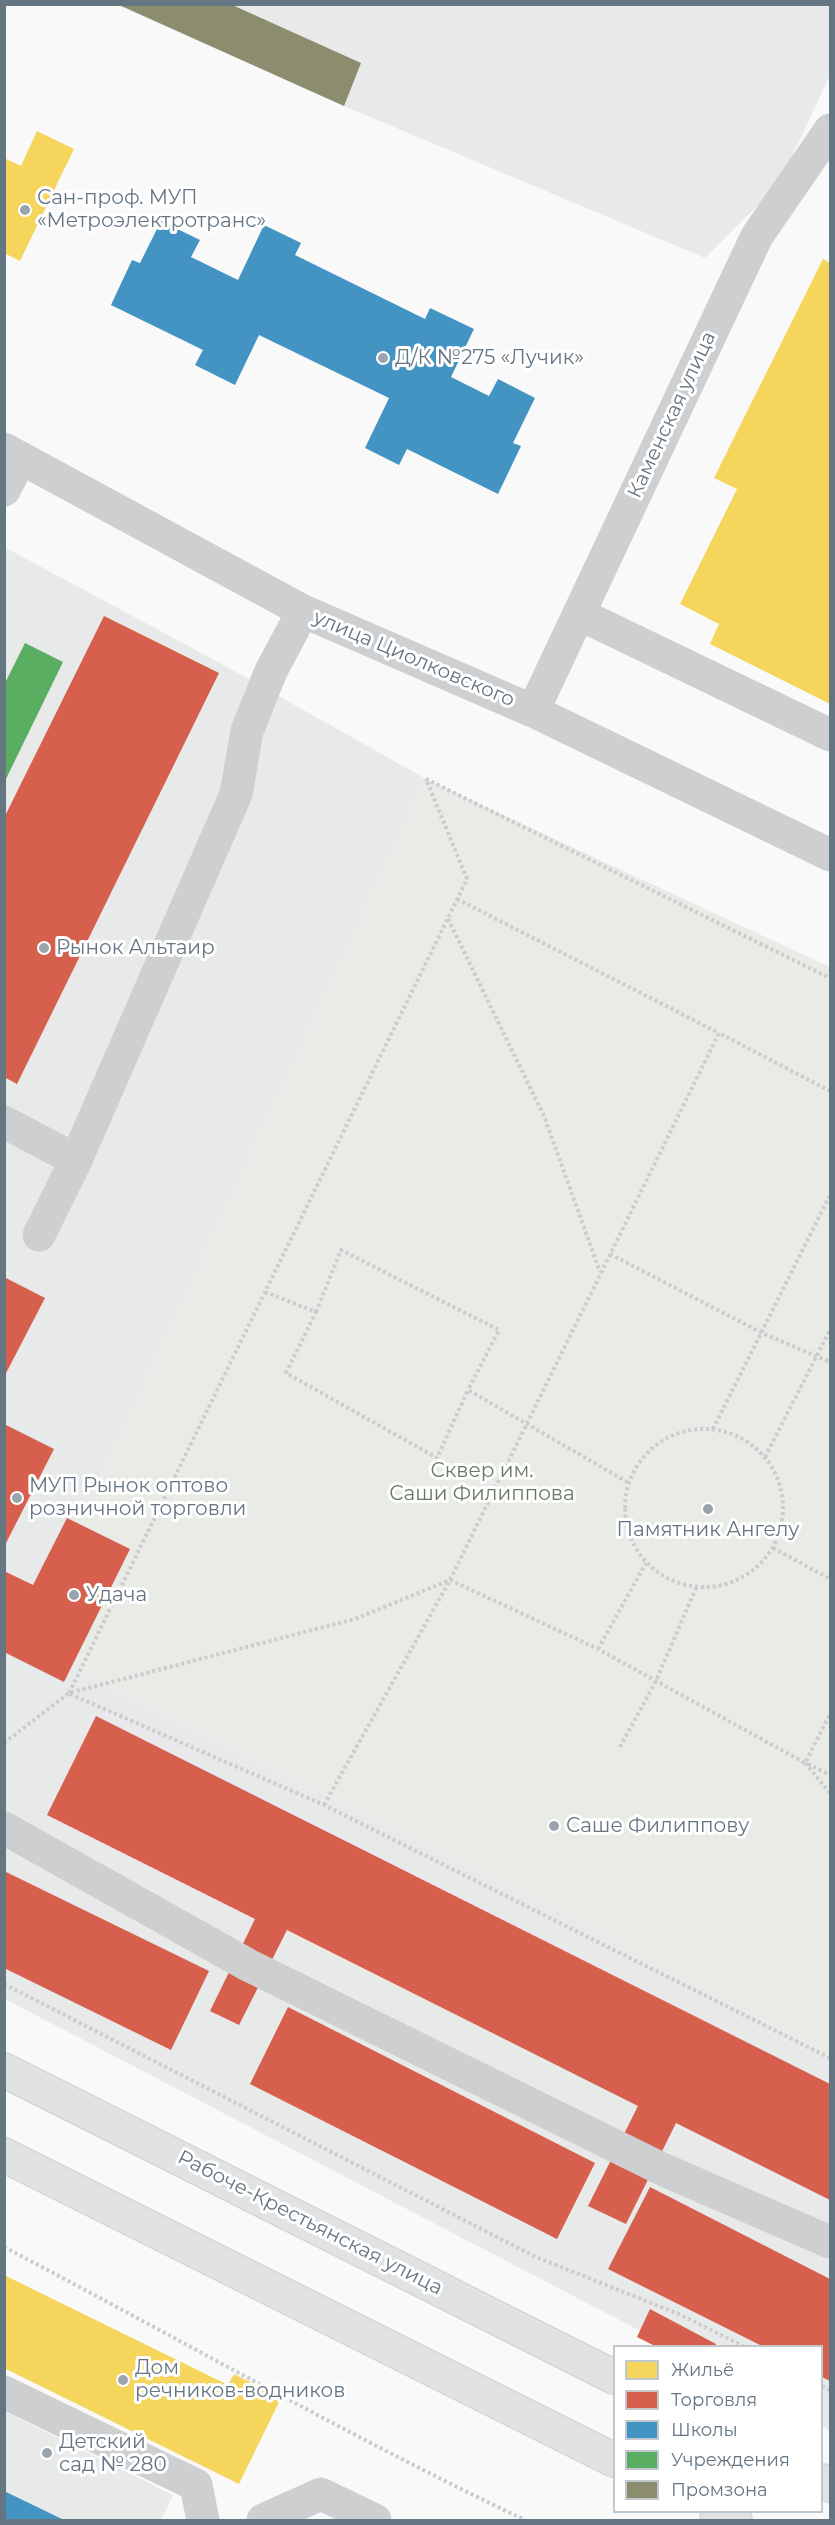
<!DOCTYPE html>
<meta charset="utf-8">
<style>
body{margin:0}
#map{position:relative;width:835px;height:2525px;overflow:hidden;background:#f9f9f9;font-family:Montserrat,sans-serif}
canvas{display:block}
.frame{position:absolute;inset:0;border:6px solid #657683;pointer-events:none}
.legend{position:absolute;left:613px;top:2345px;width:210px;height:168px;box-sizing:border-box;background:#fff;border:2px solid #c1c8cd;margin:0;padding:8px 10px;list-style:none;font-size:18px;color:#657683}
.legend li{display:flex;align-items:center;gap:12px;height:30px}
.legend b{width:30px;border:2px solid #c1c8cd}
</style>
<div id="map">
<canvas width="835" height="2525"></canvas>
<div class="frame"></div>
<ul class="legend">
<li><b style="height:16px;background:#f6d55c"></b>Жильё</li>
<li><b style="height:16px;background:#d6604d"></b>Торговля</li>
<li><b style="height:16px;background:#4393c3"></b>Школы</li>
<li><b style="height:16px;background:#5aae61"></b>Учреждения</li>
<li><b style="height:16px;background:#8c8c6e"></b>Промзона</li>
</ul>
</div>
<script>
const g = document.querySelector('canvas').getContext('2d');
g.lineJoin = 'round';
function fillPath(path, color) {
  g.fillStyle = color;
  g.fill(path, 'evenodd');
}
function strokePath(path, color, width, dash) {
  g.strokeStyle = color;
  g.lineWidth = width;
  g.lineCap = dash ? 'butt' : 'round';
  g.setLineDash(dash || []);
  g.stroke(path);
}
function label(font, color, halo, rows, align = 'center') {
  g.font = font + ' Montserrat,sans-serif';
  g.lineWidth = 6;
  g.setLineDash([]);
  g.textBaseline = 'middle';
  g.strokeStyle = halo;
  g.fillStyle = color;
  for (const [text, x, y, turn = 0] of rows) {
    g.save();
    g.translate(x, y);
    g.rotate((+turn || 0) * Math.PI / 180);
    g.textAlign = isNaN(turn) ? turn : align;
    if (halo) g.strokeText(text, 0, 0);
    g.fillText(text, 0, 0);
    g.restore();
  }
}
const built = new Path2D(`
 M117,5H830V75L779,184L705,258L344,106Z
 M4,547L220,663L426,779L24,1644L596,1930L830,2057V2431L822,2426V2346H669L5,1999Z
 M4,2411L173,2495L161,2520H5Z`);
const green = new Path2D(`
 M426,779L830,967V2057L596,1930L24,1644Z`);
const homes = new Path2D(`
 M37,131L74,149L20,261L4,253V158L21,166Z
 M823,259L830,263V704L710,644L719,624L680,604L737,489L714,478Z
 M4,2275L228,2385L234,2374L281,2398L239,2484L4,2368Z`);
const shops = new Path2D(`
 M104,616L219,673L17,1084L4,1077V818Z
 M4,1277L45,1298L4,1377Z
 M4,1424L54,1449L4,1547Z
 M67,1518L130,1549L64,1682L4,1652V1571L33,1585Z
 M96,1716L830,2084V2200L676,2123L626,2224L588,2206L638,2106L287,1930L239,2025L210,2011L255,1919L47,1815Z
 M4,1871L209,1971L171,2050L4,1968Z
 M288,2007L595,2163L557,2239L250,2084Z
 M650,2187L830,2279V2381L822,2377V2346H762L608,2269Z
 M650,2309L716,2344L715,2346H655L637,2337Z`);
const schools = new Path2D(`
 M161,221L200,240L191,257L238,280L264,225L301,243L295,255L425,319L430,308L474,329L451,377L489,396L498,379L535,398L513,443L521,446L498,494L407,449L399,465L365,448L389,398L259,335L235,385L195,365L203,350L111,305L132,260L140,263Z
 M4,2491L64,2520H4Z`);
const public = new Path2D(`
 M25,643L63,662L4,783V685Z`);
const industry = new Path2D(`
 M117,4H230L361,63L344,106Z`);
const path = new Path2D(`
 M426,779L830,978
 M457,899L719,1033
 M448,919L544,1116L600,1272
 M610,1254L762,1333L830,1362
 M265,1292L316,1312L286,1373L437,1458L468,1390L629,1483
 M316,1312L341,1250L499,1330L468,1390
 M713,1429L830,1195
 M625 1508a79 79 0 1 1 158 0a79 79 0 1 1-158 0Z
 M765,1457L830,1330
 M773,1548L830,1579
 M598,1649L646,1563
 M69,1693L467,879L426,779
 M70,1694L324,1805L830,2058
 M4,1743L69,1693L355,1619L450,1580L598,1649L805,1763L830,1714
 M620,1747L656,1681L696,1588
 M805,1763L830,1793
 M808,1764L830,1775
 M324,1805L450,1580L719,1033L830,1091
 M4,1984L536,2257L681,2315L743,2346
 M4,2247C178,2338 348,2436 525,2520
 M822,2386L830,2390`);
const minor = new Path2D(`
 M4,449L303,611L533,711L830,855
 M4,490L21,458
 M579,614L830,735
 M533,711L757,236L830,130
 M4,1122L76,1160
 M39,1235L76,1160L236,794L247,731L271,671L303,611
 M4,1828L248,1965L664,2170L830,2242
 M4,2392L196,2485L203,2520
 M263,2520L321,2494L375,2520`);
const major = new Path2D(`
 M4,2070L614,2377
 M4,2155L614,2460
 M822,2481L830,2485
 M717,2512L735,2520`);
const markers = [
 [25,210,6,"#99a4ac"],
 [383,358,6,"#99a4ac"],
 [44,948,6,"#99a4ac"],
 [17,1498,6,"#99a4ac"],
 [708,1509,6,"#99a4ac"],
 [74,1595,6,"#99a4ac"],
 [554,1826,6,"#99a4ac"],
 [123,2380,6,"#99a4ac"],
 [47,2453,6,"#99a4ac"]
];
const poiNames = [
 ["Сан-проф. МУП",37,198],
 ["«Метроэлектротранс»",37,221],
 ["Д/К №275 «Лучик»",395,358],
 ["Рынок Альтаир",56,948],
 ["МУП Рынок оптово",29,1486],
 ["розничной торговли",29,1509],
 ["Памятник Ангелу",708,1530,"center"],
 ["Удача",86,1595],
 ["Саше Филиппову",566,1826],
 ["Дом",135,2368],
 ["речников-водников",135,2391],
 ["Детский",59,2442],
 ["сад № 280",59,2465]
];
const streetNames = [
 ["Каменская улица",672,415,-65],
 ["улица Циолковского",414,659,23],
 ["Рабоче-Крестьянская улица",310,2223,27]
];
const parkNames = [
 ["Сквер им.",482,1471],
 ["Саши Филиппова",482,1494]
];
fillPath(built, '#e8e9e9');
fillPath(green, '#e8ebe6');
fillPath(homes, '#f6d55c');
fillPath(shops, '#d6604d');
fillPath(schools, '#4393c3');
fillPath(public, '#5aae61');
fillPath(industry, '#8c8c6e');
strokePath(major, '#d5d6d7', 36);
strokePath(path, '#cbcccd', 4, [3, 3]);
strokePath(minor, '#cecfd0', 33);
strokePath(major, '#e1e2e2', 33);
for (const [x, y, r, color] of markers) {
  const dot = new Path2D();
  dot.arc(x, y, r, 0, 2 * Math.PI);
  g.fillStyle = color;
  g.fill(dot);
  strokePath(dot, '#fff', 2);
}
label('20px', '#657683', '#fff', poiNames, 'left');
label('20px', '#657683', '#fff', streetNames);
label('20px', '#687a64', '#fff', parkNames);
</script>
